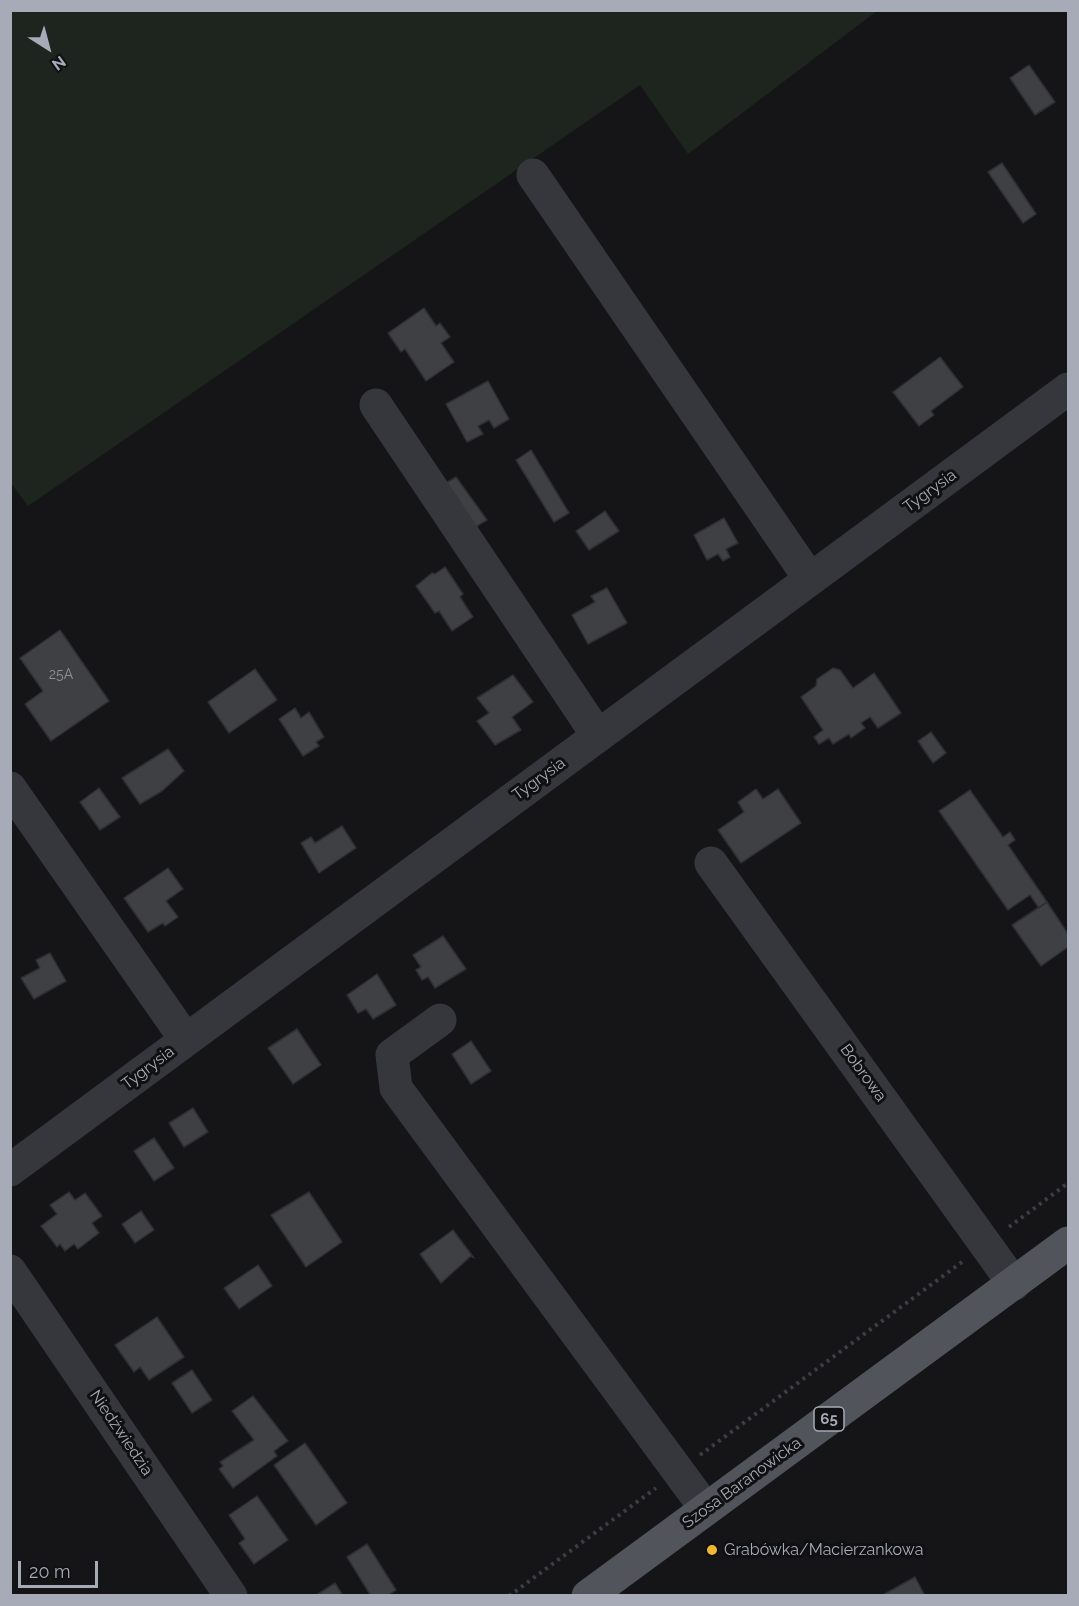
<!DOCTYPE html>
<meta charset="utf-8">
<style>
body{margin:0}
#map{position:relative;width:1079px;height:1606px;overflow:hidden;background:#151517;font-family:Raleway,sans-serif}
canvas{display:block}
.frame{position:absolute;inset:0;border:12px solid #a7abb7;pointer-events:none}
.north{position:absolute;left:18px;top:18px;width:60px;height:60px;-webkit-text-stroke:4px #101012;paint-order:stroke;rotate:144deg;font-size:16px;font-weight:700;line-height:24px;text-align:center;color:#a7abb7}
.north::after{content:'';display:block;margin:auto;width:21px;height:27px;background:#a7abb7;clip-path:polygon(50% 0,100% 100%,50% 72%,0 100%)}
.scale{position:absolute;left:18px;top:1561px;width:80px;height:27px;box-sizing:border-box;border:3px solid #a7abb7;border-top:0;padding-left:8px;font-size:18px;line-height:21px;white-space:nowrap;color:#a7abb7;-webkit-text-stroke:4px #101012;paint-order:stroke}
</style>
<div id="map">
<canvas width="1079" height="1606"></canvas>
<div class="frame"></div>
<div class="north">N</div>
<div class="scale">20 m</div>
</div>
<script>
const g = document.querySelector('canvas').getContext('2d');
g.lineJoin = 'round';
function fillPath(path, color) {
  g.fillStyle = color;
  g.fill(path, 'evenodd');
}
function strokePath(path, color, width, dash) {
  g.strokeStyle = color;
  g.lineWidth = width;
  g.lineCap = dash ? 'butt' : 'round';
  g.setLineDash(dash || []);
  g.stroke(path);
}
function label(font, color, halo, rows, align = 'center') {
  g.font = font + ' Raleway,sans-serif';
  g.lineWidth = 6;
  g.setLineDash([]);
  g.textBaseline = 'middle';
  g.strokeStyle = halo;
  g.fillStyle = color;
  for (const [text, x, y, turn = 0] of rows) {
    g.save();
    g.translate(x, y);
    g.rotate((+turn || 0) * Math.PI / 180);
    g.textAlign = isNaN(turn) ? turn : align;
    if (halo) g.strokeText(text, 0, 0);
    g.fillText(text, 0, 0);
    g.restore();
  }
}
const green = new Path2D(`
 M10,11H877L688,154L640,85L28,506L10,482Z`);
const building = new Path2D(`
 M1029,65L1055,102L1035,115L1010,78Z
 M1002,163L1036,214L1023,223L988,172Z
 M424,308L436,326L440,323L450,337L441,343L454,362L426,381L405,349L401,352L388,333Z
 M940,357L963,387L931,411L934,415L919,426L893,392Z
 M488,381L509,419L494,428L489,420L478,426L483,434L467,442L446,404Z
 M531,450L569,513L554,522L516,460Z
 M456,477L487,520L472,529L443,485Z
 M605,511L619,531L589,550L576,531Z
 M724,518L738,543L726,549L730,557L723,561L718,554L707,560L694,535Z
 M445,567L463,594L460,597L473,617L452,631L439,611L435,613L416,586L432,573L435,574Z
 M607,588L627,623L588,644L572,615L595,602L591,596Z
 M60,630L109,701L51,741L25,704L43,691L20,658Z
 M833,668L840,670L853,688L874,673L901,713L878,728L870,717L861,723L865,728L851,738L849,734L833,744L829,738L819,744L814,737L823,730L801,697L816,686L817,679Z
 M255,669L277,700L229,733L208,702Z
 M513,675L533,702L512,717L521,730L495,745L477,721L489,713L477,698Z
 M295,708L301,718L309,712L324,737L316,742L319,746L303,756L279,719Z
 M931,732L946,753L933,763L918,741Z
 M168,749L184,771L162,791L140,804L122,778Z
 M99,788L120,817L100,830L80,802Z
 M756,789L763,799L778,789L801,823L741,863L718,830L744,812L738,802Z
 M970,790L1003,837L1010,832L1015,840L1008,845L1047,902L1039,908L1030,895L1008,910L939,811Z
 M342,826L356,848L319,873L301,843L311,837L315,843Z
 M168,868L183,889L166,901L178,917L165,926L163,923L148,932L124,898Z
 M1047,902L1068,934V947L1041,966L1012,925Z
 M443,936L466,969L435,988L428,977L422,980L416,970L421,967L413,955Z
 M50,953L66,981L34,999L21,978L40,968L36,960Z
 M377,974L396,1005L373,1019L366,1009L358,1013L347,995Z
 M297,1029L321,1065L293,1084L268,1048Z
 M471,1041L491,1071L471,1084L452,1054Z
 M193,1108L208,1132L184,1147L169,1123Z
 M154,1138L174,1168L154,1181L134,1151Z
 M69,1192L75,1200L85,1193L102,1216L92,1223L99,1233L78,1249L74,1244L65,1251L60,1244L57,1247L41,1226L57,1214L50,1205Z
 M309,1192L342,1242L306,1267L271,1215Z
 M141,1211L154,1230L135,1243L122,1224Z
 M453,1230L474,1258L471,1256L441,1283L420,1254Z
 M258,1265L272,1286L239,1309L224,1288Z
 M157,1317L184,1357L149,1380L140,1367L134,1372L115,1345Z
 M192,1370L212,1400L192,1413L172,1383Z
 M253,1396L288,1441L274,1451L277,1456L233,1488L219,1469L223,1466L220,1462L254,1440L232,1411Z
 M305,1443L347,1503L316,1525L274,1465Z
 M257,1496L288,1540L254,1564L239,1543L245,1539L229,1515Z
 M367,1544L396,1590L387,1596H371L347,1557Z
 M915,1577L925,1596H881Z
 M335,1583L343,1596H315Z`);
const path = new Path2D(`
 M1009,1227L1068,1183
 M700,1455L962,1262
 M509,1596L656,1488`);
const minor = new Path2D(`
 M533,175L810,579
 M376,405L598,736
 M10,788L186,1040
 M711,863L1014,1284
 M440,1020L392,1055L396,1088L706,1509
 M10,1170L1068,389
 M10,1271L231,1596`);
const major = new Path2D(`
 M588,1596L1068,1243`);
const markers = [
 [712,1550,6,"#f2b731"]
];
const numberNames = [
 ["25A",61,675]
];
const shields = [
 [829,1419,30]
];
const shieldNames = [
 ["65",829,1419]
];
const streetNames = [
 ["Tygrysia",930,491,-36],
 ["Tygrysia",539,779,-36],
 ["Tygrysia",148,1068,-37],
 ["Bobrowa",863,1073,54],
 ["Niedźwiedzia",121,1433,56],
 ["Szosa Baranowicka",742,1483,-36]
];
const poiNames = [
 ["Grabówka/Macierzankowa",724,1550]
];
fillPath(green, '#1d251e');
fillPath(building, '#3f4044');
strokePath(building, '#2f2f33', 1.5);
strokePath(path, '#3c3e43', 4, [3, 4.5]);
strokePath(minor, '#36373c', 33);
strokePath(major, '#52545b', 33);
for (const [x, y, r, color] of markers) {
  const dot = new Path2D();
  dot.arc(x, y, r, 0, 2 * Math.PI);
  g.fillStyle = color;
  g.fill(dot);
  strokePath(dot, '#101012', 2);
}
label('14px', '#8d909a', null, numberNames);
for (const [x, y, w] of shields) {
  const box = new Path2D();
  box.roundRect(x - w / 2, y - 12, w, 24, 4.5);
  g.fillStyle = '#101012';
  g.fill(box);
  strokePath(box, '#a7abb7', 1.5);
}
label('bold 15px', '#a7abb7', null, shieldNames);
label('16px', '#a7abb7', '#101012', streetNames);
label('16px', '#a7abb7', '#101012', poiNames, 'left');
</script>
